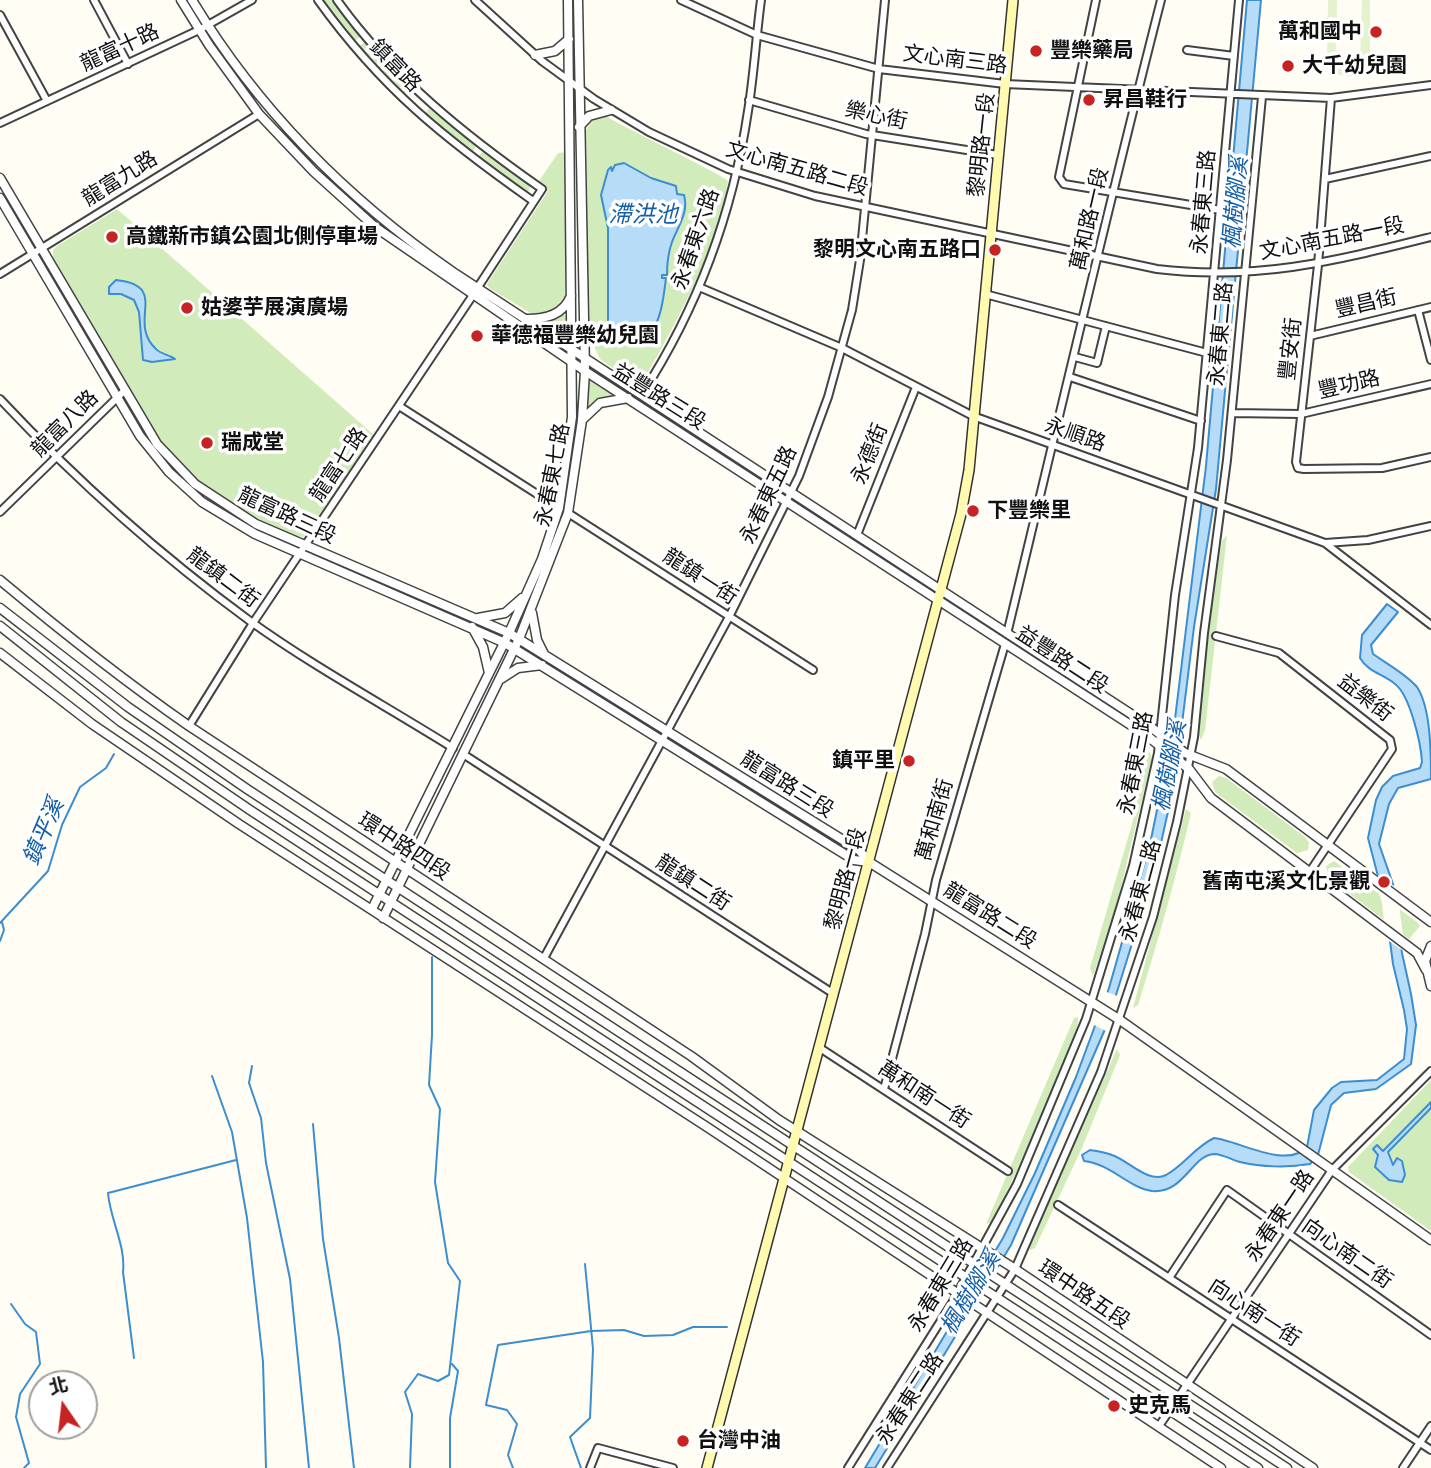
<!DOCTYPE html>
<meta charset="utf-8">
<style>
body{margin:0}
#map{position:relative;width:1431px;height:1468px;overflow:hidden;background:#fffdf4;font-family:"Roboto Serif","Noto Sans TC",serif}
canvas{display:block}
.north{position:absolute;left:28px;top:1370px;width:70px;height:70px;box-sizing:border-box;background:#fff;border:2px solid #9f9f9f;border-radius:50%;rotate:346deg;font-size:19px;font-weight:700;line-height:28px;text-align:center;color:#101010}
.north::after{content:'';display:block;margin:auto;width:24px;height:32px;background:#c52423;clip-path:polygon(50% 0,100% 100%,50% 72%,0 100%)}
</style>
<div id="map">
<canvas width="1431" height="1468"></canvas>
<div class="north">北</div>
</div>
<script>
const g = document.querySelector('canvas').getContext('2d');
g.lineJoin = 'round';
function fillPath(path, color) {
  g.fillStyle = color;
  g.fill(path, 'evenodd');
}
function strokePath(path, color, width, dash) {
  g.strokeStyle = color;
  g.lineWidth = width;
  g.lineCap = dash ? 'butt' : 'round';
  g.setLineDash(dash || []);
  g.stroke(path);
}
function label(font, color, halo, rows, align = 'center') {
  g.font = font + ' "Roboto Serif","Noto Sans TC",serif';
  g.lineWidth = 7;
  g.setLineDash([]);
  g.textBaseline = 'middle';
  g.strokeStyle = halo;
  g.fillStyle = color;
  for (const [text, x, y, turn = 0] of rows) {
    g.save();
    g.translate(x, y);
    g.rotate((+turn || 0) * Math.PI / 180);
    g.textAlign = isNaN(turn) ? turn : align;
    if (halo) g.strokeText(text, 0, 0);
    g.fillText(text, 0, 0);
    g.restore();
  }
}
const green = new Path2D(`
 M322,0H333L360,37L353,42Z
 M366,41L409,87L411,92L405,97L358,47Z
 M429,108L476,146L472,154L424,115Z
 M606,116C624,128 724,175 728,181C721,244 673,328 642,383L637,385L600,359L588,333L586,130L593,119Z
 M483,151L531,184L528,192L477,158Z
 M565,152V297L549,313L534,315L489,288L487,284L548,191L539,181L558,153Z
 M117,209L374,435L304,537L295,536C260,520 226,504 197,479C137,427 93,328 53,259V250L57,246Z
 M561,314L566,316L564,338L545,325Z
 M587,376L616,395L598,401L587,410Z
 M1227,535L1205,730L1201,740L1198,733L1209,622L1222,541Z
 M1150,752L1152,758L1114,916L1093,976L1090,968L1132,824L1146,755Z
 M1219,776L1226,778L1305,837L1309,843L1308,850L1297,853L1215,792L1212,782Z
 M1186,809L1191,813C1176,878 1158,941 1138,1005L1133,1008Z
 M1334,861L1417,922L1420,926L1409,939L1329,878L1326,866Z
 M1078,1017C1082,1038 1007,1191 993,1221L986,1224L1074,1018Z
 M1117,1049L1120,1055L1081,1150L1035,1248L1030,1250L1029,1246Z
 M1431,1080V1231L1349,1172L1348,1167Z`);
const pitch = new Path2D(`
 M1328,0H1337L1336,60L1346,68L1356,65L1360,59L1362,0H1370V66L1356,77L1338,75L1327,61Z`);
const water = new Path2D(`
 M1247,0H1261L1216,489L1194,627L1175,780L1155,870L1106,1027L1011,1245L875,1468H865L1003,1238L1035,1173L1076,1077L1109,988L1150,844L1174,727L1206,466Z
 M624,163L651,178L676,186L677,194L684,195C689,213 678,226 672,242C668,253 667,264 667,275H662V278H666C662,310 658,346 624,341L615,331L612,333L608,322V228L601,195L608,170L611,167L612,171L615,165Z
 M116,280C171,286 126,321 156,349C160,354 170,355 175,359L152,362L143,360L139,312L134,300L121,294H109V287Z
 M1387,604L1398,612L1371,645L1373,654C1387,664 1406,674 1417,687C1431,708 1431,754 1431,779L1398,788L1389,804L1379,844L1393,884L1402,953L1411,994L1416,1025L1411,1064L1376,1089L1344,1093L1331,1105L1318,1155L1310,1164C1288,1168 1261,1167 1240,1162C1232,1160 1223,1154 1214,1154C1192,1155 1184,1194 1152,1191C1129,1188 1111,1164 1084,1161L1082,1155L1090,1150C1097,1151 1105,1152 1112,1155C1128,1160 1148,1184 1166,1175C1184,1165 1195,1147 1214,1138C1237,1140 1287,1170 1307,1147L1314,1110L1332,1088L1341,1082L1377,1080L1404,1059L1407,1029L1404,1010L1393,964L1385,903L1368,838L1376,800L1382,787L1393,776L1420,768L1422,762C1421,744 1410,695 1395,684C1383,674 1368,672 1360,658L1362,635Z
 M1431,1102V1108L1388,1152L1393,1165L1397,1158L1402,1161L1405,1175L1402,1182L1389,1180L1375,1167L1378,1155L1373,1149L1377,1145L1383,1151Z`);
const pier = new Path2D(`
 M1170,730L1186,731L1180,775L1163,771Z
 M1372,871L1397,888L1405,952L1386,939L1382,903Z
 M1104,991L1120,997L1108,1032L1092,1024Z`);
const stream = new Path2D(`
 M0,923L48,871L62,825L80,787L106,768L114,754
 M0,941L4,930L2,922
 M252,1066L249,1083L261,1118L266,1163L290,1279L309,1468
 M212,1076L232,1132L247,1218L263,1362L266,1468
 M313,1124L323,1239L339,1338L354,1468
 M11,1304L25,1324L36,1332L40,1364L20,1394L16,1417L29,1463L24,1468
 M134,1358L123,1272C126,1246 110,1219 108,1193L236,1160
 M410,1468L412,1414L405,1392L418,1374L438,1381L449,1375L460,1281L448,1263L435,1182L440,1109L429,1085L432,1035V957
 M450,1468V1418L458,1371L452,1364
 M513,1468L508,1455L517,1424L507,1410L486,1405L498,1345L591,1331L624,1330L644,1336L673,1335L693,1327H727
 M581,1468L570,1437L590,1418L593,1349L585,1264`);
const minor = new Path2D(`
 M94,0L128,64
 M318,0C382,89 445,139 533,201
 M337,0C392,77 466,136 542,189L478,287
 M475,0L542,61L594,99L649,132L728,169L815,196L1157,269C1257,281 1335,261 1431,237
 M681,0L757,35L879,69L1005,84L1331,98L1431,85
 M1096,0L1059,177L1064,184L1221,210
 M0,15L47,101
 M1187,50L1234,56
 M1331,98L1318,265L1296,462L1298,468L1304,469L1382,468L1431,457
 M749,100L866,134L998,155
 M0,123L199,30L252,0
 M1325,179L1431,156
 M0,274L259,114
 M699,287L842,348L973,416L1325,543L1431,625
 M985,294L1207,353
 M1418,310L1431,360
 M1310,336L1431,307
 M1075,357L1097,363L1106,326
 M1070,377L1201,421
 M642,394C697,309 733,212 748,111C754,75 756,37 761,0
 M0,399C77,481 160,555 250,621C314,667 386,706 453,748
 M399,406L559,508
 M1232,413L1301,414L1431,384
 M0,512L124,391
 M568,513L813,670
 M857,535L916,387
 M1325,543L1368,540L1431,526
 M1007,634C1058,422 1107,211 1161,0
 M1216,636L1279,653L1390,740L1392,749L1309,873
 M189,726L253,623L473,295
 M463,754L834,994
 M544,958L729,617L799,476L828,397L852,310L860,260L885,0
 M820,1048L1008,1171
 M884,1089L925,934L936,880L1005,644
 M1058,1205L1431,1450
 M1169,1278L1227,1190L1431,1335
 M1159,1426L1332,1170L1431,1071
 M590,1468L598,1448L673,1468
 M848,1468L952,1303L1017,1184L1086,1019L1133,866L1158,753L1175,595L1198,448L1239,0
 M887,1468L1015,1269L1101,1072L1153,917L1177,822L1194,737L1204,633L1227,460L1262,97
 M1403,1468L1431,1426`);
const tertiary = new Path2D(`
 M181,0L209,45L259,114L314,172L375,227L585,371L1146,735L1189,769L1211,798L1417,953L1426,970
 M192,0C259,111 347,199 453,272L1148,725L1185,753L1226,769L1431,922
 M535,55L555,51L569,39
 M579,127L589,116L611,110
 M0,178L157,444L195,484L256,524L509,633L859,850L869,862L1120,1020L1431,1240
 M0,198L140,436L169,472L202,502L255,534L505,643L854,860L869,862
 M527,319C546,319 563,315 571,296
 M582,420L600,403L628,398
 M0,580C61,631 123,680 189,726L691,1056L779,1120L1015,1269L1313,1468
 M0,608L128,707L247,789L1287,1468
 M532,613L537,640L544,654
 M478,618L505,613L522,598
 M0,626L121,722L250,810L1258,1468
 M472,627L483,647L489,673
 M0,653L92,724L239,824L707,1127L1221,1468
 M501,679L518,668L542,665
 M372,909L509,633L542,559L559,508L572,417L568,0
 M383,918L519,639L568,513L582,420L585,371L578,0
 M1431,946L1425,961L1431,986`);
const secondary = new Path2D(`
 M707,1468L961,514L969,470L1013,0`);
const markers = [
 [1376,32,7,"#c52423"],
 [1036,51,7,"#c52423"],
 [1288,66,7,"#c52423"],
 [1089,100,7,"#c52423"],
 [112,237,7,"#c52423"],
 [995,250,7,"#c52423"],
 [187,308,7,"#c52423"],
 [477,336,7,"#c52423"],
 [207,443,7,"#c52423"],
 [973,511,7,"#c52423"],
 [909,761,7,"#c52423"],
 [1384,882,7,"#c52423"],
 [1114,1406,7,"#c52423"],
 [683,1441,7,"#c52423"]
];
const poiNames = [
 ["萬和國中",1362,32,"right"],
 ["豐樂藥局",1050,51],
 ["大千幼兒園",1302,66],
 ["昇昌鞋行",1103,100],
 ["高鐵新市鎮公園北側停車場",126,237],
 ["黎明文心南五路口",981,250,"right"],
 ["姑婆芋展演廣場",201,308],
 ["華德福豐樂幼兒園",491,336],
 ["瑞成堂",221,443],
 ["下豐樂里",987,511],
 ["鎮平里",895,761,"right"],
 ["舊南屯溪文化景觀",1370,882,"right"],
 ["史克馬",1128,1406],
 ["台灣中油",697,1441]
];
const streetNames = [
 ["龍富十路",120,48,-25],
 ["文心南三路",955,60,7],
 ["鎮富路",395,66,46],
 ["樂心街",876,116,12],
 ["黎明路一段",982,145,-84],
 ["文心南五路二段",797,169,16],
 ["龍富九路",120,179,-32],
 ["永春東三路",1204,202,-85],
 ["萬和路一段",1090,219,-77],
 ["永春東六路",696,239,-71],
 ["文心南五路一段",1332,239,-11],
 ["豐昌街",1366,304,-13],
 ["永春東二路",1221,334,-85],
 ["豐安街",1291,349,-84],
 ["豐功路",1349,385,-13],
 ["益豐路三段",659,397,32],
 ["龍富八路",65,424,-45],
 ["永順路",1075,435,19],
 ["永德街",870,454,-68],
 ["龍富七路",339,465,-56],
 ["永春東七路",553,475,-79],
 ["永春東五路",769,495,-65],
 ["龍富路三段",287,516,25],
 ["龍鎮一街",700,577,33],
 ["龍鎮二街",223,578,37],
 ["益豐路二段",1062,660,33],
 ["益樂街",1365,698,38],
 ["永春東三路",1136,763,-79],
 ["龍富路三段",787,785,32],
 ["萬和南街",935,820,-74],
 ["環中路四段",404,847,33],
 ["黎明路一段",846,879,-75],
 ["龍鎮二街",693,883,33],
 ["永春東二路",1141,891,-75],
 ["龍富路二段",990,916,32],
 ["萬和南一街",924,1095,33],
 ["永春東一路",1280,1216,-56],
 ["向心南二街",1347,1254,35],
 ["永春東三路",941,1285,-59],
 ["環中路五段",1084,1295,34],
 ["向心南一街",1254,1313,33],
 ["永春東二路",910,1399,-57]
];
const waterNames = [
 ["楓樹腳溪",1236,203,-85],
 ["滯洪池",643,215],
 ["楓樹腳溪",1170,766,-79],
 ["鎮平溪",44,832,-67],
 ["楓樹腳溪",971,1293,-59]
];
fillPath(green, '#d2ebbb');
fillPath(pitch, '#e4f2cd');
fillPath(water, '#b7dcf8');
strokePath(water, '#3b8ed1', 2);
fillPath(pier, '#fffdf4');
strokePath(stream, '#3b8ed1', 2);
strokePath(minor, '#434343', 10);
strokePath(tertiary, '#434343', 11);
strokePath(secondary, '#323232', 12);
strokePath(minor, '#fff', 6);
strokePath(tertiary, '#fff', 8);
strokePath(secondary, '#fffaaf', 9);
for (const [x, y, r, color] of markers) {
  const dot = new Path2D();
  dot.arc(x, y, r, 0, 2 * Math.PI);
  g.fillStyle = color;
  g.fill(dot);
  strokePath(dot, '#fff', 2.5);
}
label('bold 21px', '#101010', '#fff', poiNames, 'left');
label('21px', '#101010', '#fff', streetNames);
label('italic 23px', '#155fa7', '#fff', waterNames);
</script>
